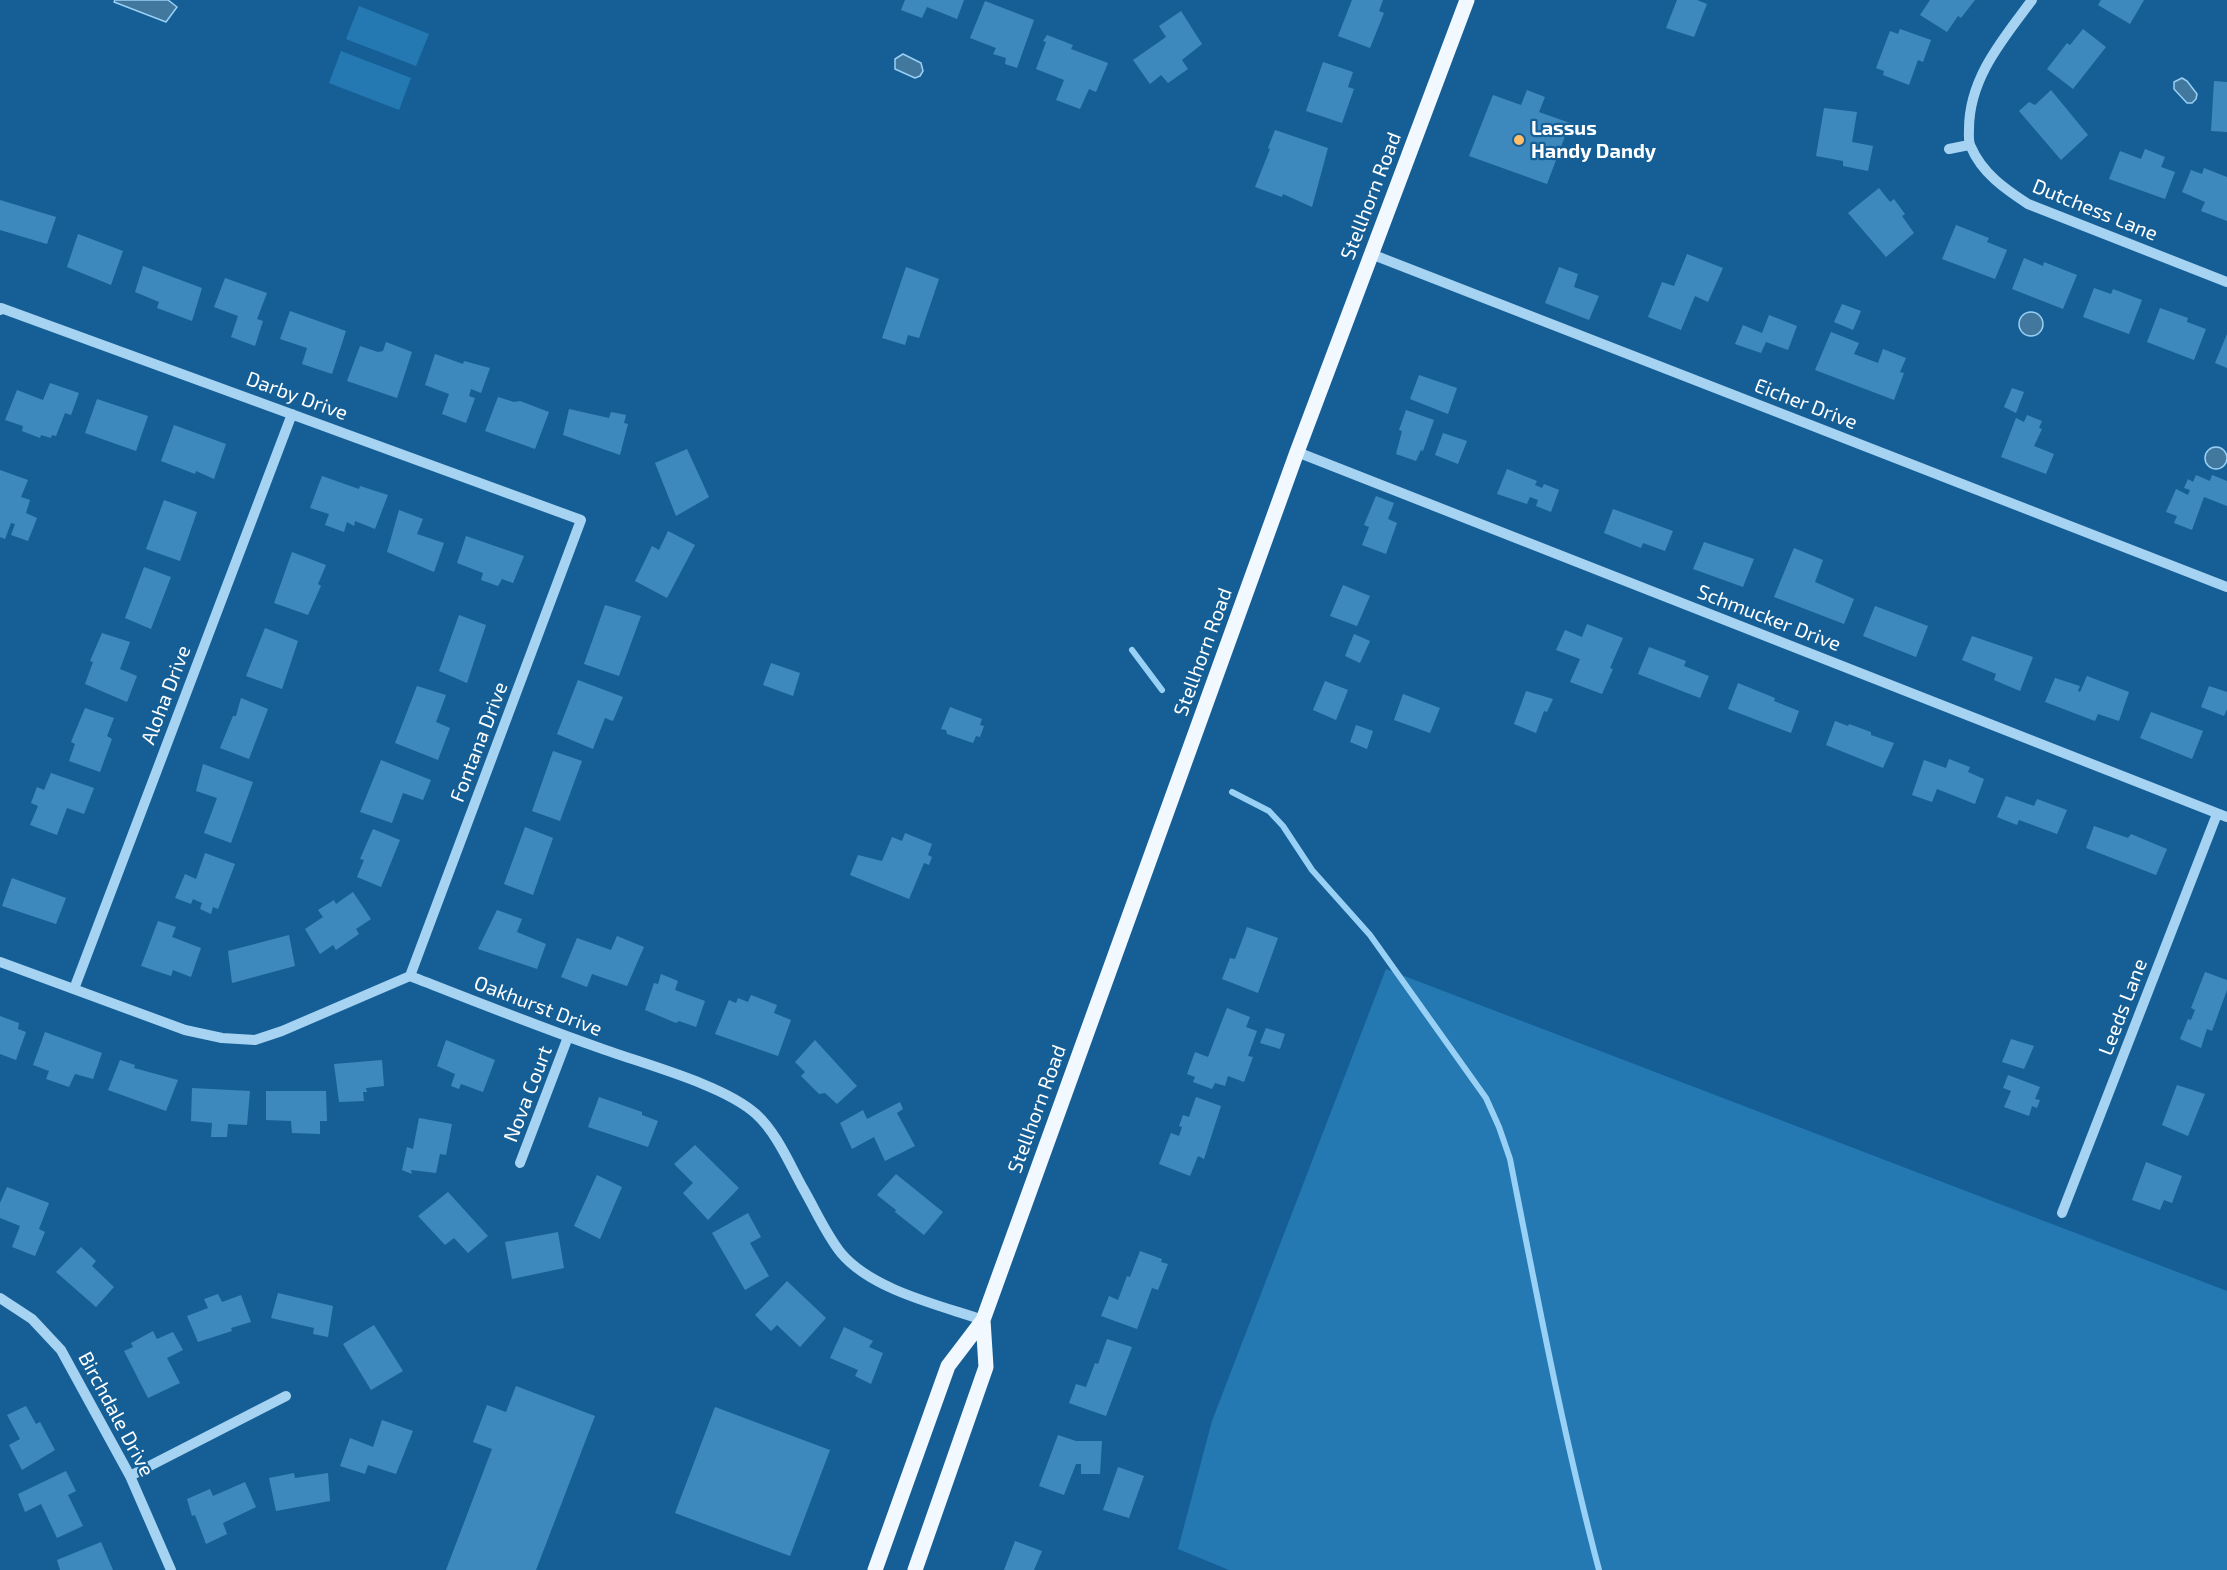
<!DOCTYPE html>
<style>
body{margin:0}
canvas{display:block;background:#155f96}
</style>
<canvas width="2227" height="1570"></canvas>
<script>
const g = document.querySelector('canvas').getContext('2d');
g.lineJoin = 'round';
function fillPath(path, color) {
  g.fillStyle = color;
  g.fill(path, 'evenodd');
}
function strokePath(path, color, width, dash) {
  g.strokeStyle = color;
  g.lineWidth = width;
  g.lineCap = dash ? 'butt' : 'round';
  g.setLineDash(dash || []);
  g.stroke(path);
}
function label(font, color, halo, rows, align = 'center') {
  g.font = font + ' "Exo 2",sans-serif';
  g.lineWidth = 4.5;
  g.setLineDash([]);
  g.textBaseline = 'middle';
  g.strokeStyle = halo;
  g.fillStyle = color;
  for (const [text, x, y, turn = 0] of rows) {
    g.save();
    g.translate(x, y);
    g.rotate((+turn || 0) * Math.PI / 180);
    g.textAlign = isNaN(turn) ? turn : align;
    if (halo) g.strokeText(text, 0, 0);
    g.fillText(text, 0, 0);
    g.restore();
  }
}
const green = new Path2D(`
 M359,6L429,34L416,66L346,39Z
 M341,51L411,78L399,110L329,83Z
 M1386,969L2227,1291V1570H1229L1178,1549L1212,1421Z`);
const water = new Path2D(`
 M115,0H168L177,7L166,22L114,2Z
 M903,54L921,63L923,71L920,76L915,78L895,69V59Z
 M2182,78L2187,81L2197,94L2196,99L2192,103H2187L2174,89V82Z
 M2019 324a12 12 0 1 1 24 0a12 12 0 1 1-24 0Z
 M2205 458a11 11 0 1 1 22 0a11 11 0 1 1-22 0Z`);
const stream = new Path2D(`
 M1132,650L1162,690
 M1232,792L1269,811L1283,826L1312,870L1370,935L1486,1098L1499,1127L1510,1159C1537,1296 1563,1434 1599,1570`);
const building = new Path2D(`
 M905,0H964L957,19L927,7L922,18L901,10Z
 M1352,0H1383L1379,11L1384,13L1370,48L1338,36Z
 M1677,0H1697L1707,4L1694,37L1666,28Z
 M1930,0H1975L1961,18L1958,16L1947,32L1920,15Z
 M2101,0H2144L2130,24L2098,5Z
 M985,1L1034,20L1017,68L1005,64L1006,58L993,54L996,48L970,38Z
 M1181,11L1202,44L1182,60L1188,69L1168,83L1161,75L1150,84L1133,60L1166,37L1159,26Z
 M1900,29L1931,40L1923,62L1918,60L1909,85L1883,75L1884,71L1876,68L1890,31L1898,34Z
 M2083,29L2106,47L2073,89L2047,69L2067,43L2070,45Z
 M1047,35L1073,45L1071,49L1108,63L1096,92L1089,89L1080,109L1056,100L1064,80L1036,69L1046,42L1043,41Z
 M1323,62L1353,72L1348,87L1354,89L1342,123L1306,111Z
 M2214,81L2227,82V132L2211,131Z
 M1527,90L1545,97L1539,112L1570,123L1547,184L1469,156L1493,95L1521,105Z
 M2051,90L2088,135L2061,160L2019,111L2029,102L2035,105Z
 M1824,108L1857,112L1852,142L1873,146L1868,171L1843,166V161L1816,156Z
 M1275,130L1328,148L1312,207L1283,194L1282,197L1255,187L1270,149L1268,148Z
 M2145,149L2165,157L2161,167L2175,172L2165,199L2109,179L2120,151L2141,159Z
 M2204,168L2227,177V221L2201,211L2205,202L2182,192L2191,170L2202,174Z
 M1879,188L1890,202L1894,199L1905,214L1902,216L1914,233L1886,257L1848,213Z
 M0,200L56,217L47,244L0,230Z
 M1956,225L1989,238L1987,242L2007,250L1995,279L1942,259Z
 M78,234L123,251L111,285L67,267Z
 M1687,254L1723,268L1708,302L1695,296L1681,330L1648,317L1662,282L1674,286Z
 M2024,258L2043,266L2044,262L2077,275L2063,309L2012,289Z
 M143,266L202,288L192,321L157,308L159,302L135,292Z
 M906,267L939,279L919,338L908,335L905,345L882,338Z
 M1559,267L1578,274L1574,287L1599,296L1589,320L1545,303Z
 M225,278L267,293L257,319L263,321L255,346L231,337L238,316L214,307Z
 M2094,288L2111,294L2113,289L2142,300L2129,334L2083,317Z
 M1842,304L1861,311L1853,330L1834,322Z
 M2160,308L2188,318L2187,322L2206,329L2194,360L2147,342Z
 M290,311L346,331L332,374L302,364L307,348L280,339Z
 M1769,315L1797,326L1788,350L1766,342L1761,353L1735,344L1743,325L1762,333Z
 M1831,332L1859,343L1854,354L1878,363L1883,349L1906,358L1900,372L1904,373L1894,400L1815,370Z
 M2227,334V368L2215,363Z
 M386,342L412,352L397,398L347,381L360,346L378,352L383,351Z
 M435,354L463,364L464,361L490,368L481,393L471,389L469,396L475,398L466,423L442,414L449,394L425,385Z
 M1419,375L1457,388L1448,414L1410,399Z
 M50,383L79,393L71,415L65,413L56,436L52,435L51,438L41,435L40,438L22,431L23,426L5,420L17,390L43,400Z
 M2012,388L2024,392L2016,413L2004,407Z
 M498,397L514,402L520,401L549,412L535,449L485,431Z
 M97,399L148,416L136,451L85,433Z
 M569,409L609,418L611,412L626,415L624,423L628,424L620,455L563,435Z
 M1406,410L1434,420L1423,451L1421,450L1416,461L1396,454L1402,431L1399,430Z
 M2027,415L2042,421L2039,428L2042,429L2034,446L2054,454L2046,474L2001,457L2016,418L2024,422Z
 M174,425L226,444L214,479L196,471L195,474L161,461Z
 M1443,433L1467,441L1458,464L1435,455Z
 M687,449L709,497L676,516L655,463Z
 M1507,469L1537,481L1535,485L1542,488L1544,484L1559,490L1551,512L1536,506L1538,500L1530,497L1527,504L1497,494Z
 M0,470L28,480L21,497L30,500L26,513L37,518L28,541L11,535L15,524L11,523L5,539L0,537Z
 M2196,475L2210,481L2212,475L2227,481V506L2204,497L2192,530L2174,523L2177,516L2166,512L2176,489L2188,495L2190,490L2184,488L2188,479L2193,482Z
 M322,476L359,489L360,486L388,495L375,529L355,521L354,526L347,522L344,532L325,525L329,514L310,508Z
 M1376,496L1394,503L1388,519L1397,523L1386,554L1362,545L1369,527L1364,525Z
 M164,500L197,512L180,561L146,549Z
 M1613,509L1673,531L1665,551L1643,543L1641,548L1604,533Z
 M399,510L423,519L417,534L444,543L434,572L387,552Z
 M668,531L695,545L667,598L635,581L652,546L659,550Z
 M466,536L524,556L513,583L502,579L498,586L481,580L483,573L457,563Z
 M1704,542L1754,559L1743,587L1693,569Z
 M1794,548L1823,560L1815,582L1854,599L1844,624L1774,597Z
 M292,552L326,565L318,584L321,586L308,615L274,603Z
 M144,567L171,577L151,629L125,618Z
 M1343,585L1370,596L1357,626L1330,616Z
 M605,605L641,616L619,676L584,664Z
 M1875,606L1928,626L1916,657L1863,636Z
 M459,615L486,625L467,683L439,671Z
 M1587,624L1623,638L1610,668L1613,669L1602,694L1570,682L1580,659L1556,650L1565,630L1582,637Z
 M265,628L298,641L282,689L246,676Z
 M102,633L130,642L120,669L137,676L127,702L85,684L93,662L90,661Z
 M1354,634L1370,641L1360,663L1345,656Z
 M1972,636L2033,657L2020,691L1994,680L1996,674L1962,660Z
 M1649,647L1686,661L1684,666L1709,676L1700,698L1638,674Z
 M771,663L800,673L793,696L763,685Z
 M2087,676L2129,692L2119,721L2098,714L2095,721L2045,702L2055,678L2080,686L2078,691L2080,692Z
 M578,680L623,697L613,721L605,718L593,749L557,734Z
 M1325,681L1348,690L1336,720L1313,710Z
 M1738,683L1775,698L1774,701L1799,711L1791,733L1728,709Z
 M417,686L446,695L436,722L450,728L438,760L395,743Z
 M2209,686L2227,692V709L2224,716L2201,707Z
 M1526,691L1553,699L1547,712L1544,711L1536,733L1514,724Z
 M1403,694L1440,708L1430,733L1394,720Z
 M241,698L268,709L249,759L220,748L233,716H236Z
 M950,707L982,719L980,725L984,726L980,737L976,736L973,743L947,734L946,730L941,729Z
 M85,708L114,718L107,736L112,739L100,772L69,761L75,744L71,742Z
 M2151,712L2203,731L2192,759L2140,738Z
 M1835,721L1848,726L1849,724L1871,732V735L1894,743L1883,768L1826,745Z
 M1356,725L1373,731L1367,749L1350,742Z
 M553,751L582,761L560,821L532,811Z
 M1949,759L1970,767L1968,772L1984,779L1975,804L1937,789L1932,802L1912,795L1924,760L1946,768Z
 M381,760L431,780L423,800L403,793L392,823L360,812Z
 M203,764L253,782L231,843L204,833L217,798L196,791Z
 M51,773L94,788L84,814L67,808L57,835L30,825L38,806L31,803L37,787L44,790Z
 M2006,796L2034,806L2037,799L2067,810L2057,834L2019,820L2017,825L1997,817Z
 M2094,826L2128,838L2131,834L2167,849L2156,875L2086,848Z
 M525,827L553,838L533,895L504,884Z
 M373,829L400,840L381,887L357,877L364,860L360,859Z
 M905,833L932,844L928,855L932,857L929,865L924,863L909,899L850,875L858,855L882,861L892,837L902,841Z
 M205,853L235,864L218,909L213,907L211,914L200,909L202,903L193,899L191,904L175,898L185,874L196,879Z
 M12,878L66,898L56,924L2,906Z
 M353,892L371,919L356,929L359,934L336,950L333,945L320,954L305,929L323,917L318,910L334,900L336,904Z
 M497,910L522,919L517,932L546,944L537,969L478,949Z
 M158,921L176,927L172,937L201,948L191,977L173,970L171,976L141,966Z
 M1247,927L1278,938L1258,993L1222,979L1230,958L1235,959Z
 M289,935L295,966L232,983L228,951Z
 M617,936L644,947L627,986L592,974L587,987L561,977L577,938L611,950Z
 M2205,972L2227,980V990L2212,1031L2207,1029L2201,1048L2180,1039L2188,1019L2191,1020L2195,1010L2191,1008Z
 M661,974L678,981L675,990L705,1001L696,1027L679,1021L676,1023L645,1010L654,983L658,984Z
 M751,995L777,1005L774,1013L791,1020L778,1056L715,1034L729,1000L736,1003L738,998L748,1002Z
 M1227,1008L1250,1017L1246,1027L1257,1031L1248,1056L1253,1057L1244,1082L1228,1076L1225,1086L1215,1083L1212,1089L1193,1082L1195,1077L1187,1074L1195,1052L1208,1057Z
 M0,1016L19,1023L18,1029L26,1032L16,1060L0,1054Z
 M1266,1028L1285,1034L1280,1049L1260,1043Z
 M45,1032L102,1053L93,1079L75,1074L69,1087L46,1079L49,1071L33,1065Z
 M2011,1039L2034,1046L2024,1069L2002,1062Z
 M446,1040L495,1060L483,1092L461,1084L459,1089L451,1086L455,1074L437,1066Z
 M815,1040L857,1086L837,1104L825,1093L819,1094L801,1076L805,1072L795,1062Z
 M120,1060L135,1065L134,1068L178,1080L166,1111L108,1090Z
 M382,1060L384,1086L366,1088L367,1092H363L364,1101L339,1102L334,1064Z
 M2008,1075L2040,1087L2035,1099L2040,1100L2037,1108L2032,1106L2029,1116L2004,1107L2011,1091L2003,1088Z
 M2177,1085L2205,1094L2188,1136L2162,1125Z
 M192,1088L250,1091L247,1125L228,1124L227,1137H211L212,1123L191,1121Z
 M266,1091H326L327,1121H320V1134L292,1133L291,1121L266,1120Z
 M599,1097L642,1112V1115L658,1121L648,1147L588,1127Z
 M1196,1097L1221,1106L1204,1159L1198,1156L1190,1176L1159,1164L1171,1133L1179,1136L1182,1127L1179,1126L1183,1115L1189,1117Z
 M900,1102L903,1109L897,1113L915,1146L885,1161L874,1137L852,1149L840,1123L863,1110L867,1119Z
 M419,1118L452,1124L446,1155L440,1154L436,1173L411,1170L412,1174L402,1170L407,1147L413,1149Z
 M695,1145L739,1188L708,1220L683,1193L693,1183L674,1164Z
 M2146,1162L2182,1176L2172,1203L2164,1200L2160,1210L2132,1200Z
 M896,1174L943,1212L924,1235L895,1212L896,1210L877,1195Z
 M597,1175L622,1187L600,1239L574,1226Z
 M7,1187L49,1203L39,1229L45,1232L35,1256L12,1247L20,1226L0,1218V1203Z
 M448,1192L488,1236L468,1253L454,1238L445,1245L418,1216Z
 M748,1213L761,1237L750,1243L769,1276L745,1290L712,1233Z
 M558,1232L564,1268L512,1279L505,1242Z
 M81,1247L96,1261L92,1266L114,1287L96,1307L56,1272Z
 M1140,1251L1162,1259L1161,1262L1168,1264L1158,1290L1152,1288L1137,1329L1101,1316L1109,1296L1118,1300L1127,1276L1130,1277Z
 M787,1281L826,1318L800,1347L777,1325L771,1331L755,1315Z
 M278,1293L333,1306L328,1337L313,1334L314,1328L271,1318Z
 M218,1294L222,1302L241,1295L251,1322L231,1328L232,1331L198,1342L187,1316L208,1308L204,1299Z
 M374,1325L403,1371L371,1390L343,1344Z
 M844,1327L873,1341L869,1347L883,1353L871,1384L855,1376L858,1370L830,1358Z
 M153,1331L157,1339L173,1332L183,1350L167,1358L180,1383L148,1398L124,1351L133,1347L131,1343Z
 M1107,1339L1132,1347L1106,1416L1069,1403L1076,1384L1086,1387L1095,1363L1098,1364Z
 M516,1386L595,1416L536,1570H446L492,1449L473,1442L487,1405L506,1412Z
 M26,1406L36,1424L40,1422L55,1450L22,1470L9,1445L20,1439L7,1415Z
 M715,1407L830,1450L790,1556L675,1513Z
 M382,1420L413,1431L396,1474L368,1465L365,1474L340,1466L350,1438L373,1447Z
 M1058,1435L1076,1441H1102L1100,1474H1081V1464H1076L1064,1495L1039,1486Z
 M1118,1467L1144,1476L1129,1518L1103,1510Z
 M66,1471L76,1491L68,1495L83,1526L57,1538L41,1504L25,1512L18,1494Z
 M294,1473L295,1478L328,1473L330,1501L276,1511L269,1478Z
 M245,1482L256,1507L223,1523L227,1534L206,1544L195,1515L192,1516L187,1499L210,1489L213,1496Z
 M1015,1541L1042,1551L1034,1570H1004Z
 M101,1542L113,1570H60L57,1560Z`);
const minor = new Path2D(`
 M2032,0C2003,39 1969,78 1969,129C1969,135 1968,142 1971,147C1982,173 2005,189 2028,204L2227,282
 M1949,149L1969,145
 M1371,254L2227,587
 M0,310L1,308L581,520L410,976
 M1297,452L2227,817
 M0,962L185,1030L222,1038L255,1040L282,1031L410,976C472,1000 534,1025 597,1047C640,1063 723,1084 756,1114C777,1133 790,1165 804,1190C816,1211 826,1234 841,1253C872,1290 939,1305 983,1320
 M74,989L292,414
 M520,1163L568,1037
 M2062,1213L2217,814
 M0,1298L32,1319L61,1350L130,1476L171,1570
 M130,1476L286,1396`);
const major = new Path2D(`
 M875,1570L948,1366L983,1320L1297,452L1467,0
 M915,1570L986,1367L983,1320`);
const markers = [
 [1519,140,6,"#ffbe67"]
];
const poiNames = [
 ["Lassus",1531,128],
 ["Handy Dandy",1531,151]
];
const streetNames = [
 ["Stellhorn Road",1371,196,-69],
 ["Dutchess Lane",2095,210,22],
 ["Darby Drive",297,396,20],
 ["Eicher Drive",1806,404,21],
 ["Schmucker Drive",1769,618,21],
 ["Stellhorn Road",1203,652,-70],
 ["Aloha Drive",166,695,-69],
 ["Fontana Drive",479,742,-69],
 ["Oakhurst Drive",538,1006,21],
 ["Leeds Lane",2123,1007,-69],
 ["Nova Court",528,1094,-69],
 ["Stellhorn Road",1037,1109,-70],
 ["Birchdale Drive",116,1414,62]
];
fillPath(green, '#2479b3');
fillPath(water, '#42779e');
strokePath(water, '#99d0f5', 1.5);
strokePath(stream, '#99d0f5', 6);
fillPath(building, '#3d89be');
strokePath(minor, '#a6d3f2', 10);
strokePath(major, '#f1f8ff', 15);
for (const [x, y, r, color] of markers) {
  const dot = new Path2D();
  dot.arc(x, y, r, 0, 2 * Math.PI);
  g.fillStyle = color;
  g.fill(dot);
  strokePath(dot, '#155f96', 2);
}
label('bold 20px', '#fff', '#155f96', poiNames, 'left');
label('20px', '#fff', '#155f96', streetNames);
</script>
